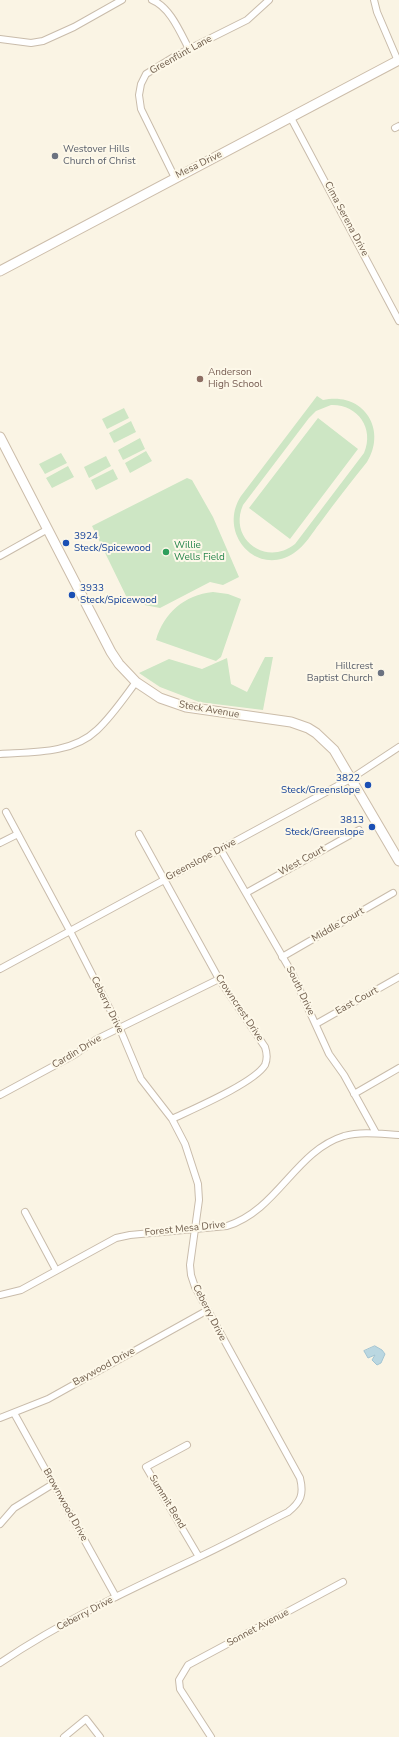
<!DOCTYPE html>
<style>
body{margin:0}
canvas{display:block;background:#faf4e4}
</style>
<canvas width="399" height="1737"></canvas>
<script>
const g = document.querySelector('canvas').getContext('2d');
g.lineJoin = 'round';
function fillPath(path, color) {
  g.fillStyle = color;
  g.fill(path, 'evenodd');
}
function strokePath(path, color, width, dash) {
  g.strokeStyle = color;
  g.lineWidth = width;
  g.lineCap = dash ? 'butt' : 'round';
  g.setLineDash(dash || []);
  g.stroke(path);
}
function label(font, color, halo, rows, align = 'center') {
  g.font = font + ' "Nunito Sans",sans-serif';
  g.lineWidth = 4;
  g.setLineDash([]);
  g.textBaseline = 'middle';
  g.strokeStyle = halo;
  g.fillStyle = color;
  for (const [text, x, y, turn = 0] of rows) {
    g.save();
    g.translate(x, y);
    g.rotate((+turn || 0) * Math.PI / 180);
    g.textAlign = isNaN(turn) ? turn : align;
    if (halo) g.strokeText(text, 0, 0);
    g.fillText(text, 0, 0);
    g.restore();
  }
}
const green = new Path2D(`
 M317,396L323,400C362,391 388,428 367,462C351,482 335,502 320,523C312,533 305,546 294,553C257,578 217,533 241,496ZM331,405C357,404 375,428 364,453L295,544C266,567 228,539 243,505L309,418L316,411Z
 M124,408L129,418L107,429L102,419Z
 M318,418L358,449L290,539L249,508Z
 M131,421L136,432L114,443L109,433Z
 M140,438L145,449L123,460L118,450Z
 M146,451L152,461L130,473L125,463Z
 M61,453L67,463L45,474L39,464Z
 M106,456L111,466L89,478L84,467Z
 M68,466L74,477L52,488L46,478Z
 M113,469L118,479L96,490L91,480Z
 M187,478L192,480L213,517L239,577L223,585L210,582L160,608L129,602L92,526Z
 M213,592L228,594L241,599L221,657L216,661L156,640C164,613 184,595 213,592Z
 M265,657H273L263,710L199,702L160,687L139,673L169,659L202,669L227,658L231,684L247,692Z`);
const water = new Path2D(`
 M375,1346L382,1350L385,1354L381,1363L377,1365L372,1360L375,1355L368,1358L364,1351Z`);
const street = new Path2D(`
 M152,0C170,7 180,32 189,49
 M374,0L377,12L398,61
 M0,39L31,43L43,41L74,27L122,0
 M291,118L399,321
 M395,128L399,126
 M175,178L141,109L139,95L141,84L146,74L177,55L247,20L269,0
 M0,556L48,529
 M0,754C32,752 72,754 97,730C112,716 124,698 136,682
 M139,834L219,979L265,1047C267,1053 268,1058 265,1065C254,1083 193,1109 172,1119
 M0,843L18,834
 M221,850L292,973L329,1054L344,1075L376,1133
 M246,893L359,830
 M282,957L393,893
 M0,969L352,778L399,747
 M316,1024L399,977
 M354,1094L399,1068
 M0,1095L74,1055L97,1039L219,979
 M25,1212L56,1270
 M0,1295L21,1290L116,1238L130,1235L227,1226C278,1210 295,1151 344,1136C362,1131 381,1134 399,1135
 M14,1413L116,1597
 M0,1418L48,1399L206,1311
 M187,1445L146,1467L199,1557
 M0,1524L14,1508L53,1484
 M0,1663C62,1621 131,1589 199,1557C229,1543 258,1527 288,1512C301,1502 304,1494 300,1478L195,1287L191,1275L190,1265L199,1200L198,1184L185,1144L172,1119L141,1079L120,1029L70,931L6,812
 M64,1737L86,1719L100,1737
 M211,1737L180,1689L179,1680L188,1665L343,1582`);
const secondary = new Path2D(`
 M0,271L399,60
 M0,437L111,652L119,664L136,682L160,698L186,707L291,722L308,728L316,733L334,750L399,861`);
const markers = [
 [55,156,4,"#6b7280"],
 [200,379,4,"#8d6e63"],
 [66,543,4,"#1a4fb4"],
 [166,552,4,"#2e9e5b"],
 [72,595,4,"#1a4fb4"],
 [381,673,4,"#6b7280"],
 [368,785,4,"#1a4fb4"],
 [372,827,4,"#1a4fb4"]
];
const streetNames = [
 ["Greenflint Lane",181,55,-29],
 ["Mesa Drive",199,165,-26],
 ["Cima Serena Drive",346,219,62],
 ["Steck Avenue",209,710,10],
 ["Greenslope Drive",201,860,-28],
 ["West Court",302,861,-29],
 ["Middle Court",338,925,-30],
 ["South Drive",300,991,64],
 ["East Court",357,1001,-29],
 ["Ceberry Drive",107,1005,64],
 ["Crowncrest Drive",239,1008,56],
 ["Cardin Drive",77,1052,-31],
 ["Forest Mesa Drive",185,1229,-6],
 ["Ceberry Drive",209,1313,63],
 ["Baywood Drive",104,1367,-29],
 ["Summit Bend",167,1502,59],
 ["Brownwood Drive",65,1505,61],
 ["Ceberry Drive",85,1614,-28],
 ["Sonnet Avenue",258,1628,-28]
];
const worshipNames = [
 ["Westover Hills",63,150],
 ["Church of Christ",63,162],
 ["Hillcrest",373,667,"right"],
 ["Baptist Church",373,679,"right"]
];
const educationNames = [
 ["Anderson",208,373],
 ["High School",208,385]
];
const transitNames = [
 ["3924",74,537],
 ["Steck/Spicewood",74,549],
 ["3933",80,589],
 ["Steck/Spicewood",80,601],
 ["3822",360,779,"right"],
 ["Steck/Greenslope",360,791,"right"],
 ["3813",364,821,"right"],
 ["Steck/Greenslope",364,833,"right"]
];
const leisureNames = [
 ["Willie",174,546],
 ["Wells Field",174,558]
];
fillPath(green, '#cde6c4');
fillPath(water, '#bad7e1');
strokePath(water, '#a2c4d2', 1);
strokePath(street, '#c9bcab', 8);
strokePath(secondary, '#ccbdaa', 11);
strokePath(street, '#fff', 6);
strokePath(secondary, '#fff', 9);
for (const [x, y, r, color] of markers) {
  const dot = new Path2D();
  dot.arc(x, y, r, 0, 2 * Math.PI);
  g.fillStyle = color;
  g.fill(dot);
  strokePath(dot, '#fdf8e9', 1.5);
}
label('10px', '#6f5d4c', '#fdf8e9', streetNames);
label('10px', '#5b616d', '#fdf8e9', worshipNames, 'left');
label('10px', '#785e54', '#fdf8e9', educationNames, 'left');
label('10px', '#164399', '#fdf8e9', transitNames, 'left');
label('10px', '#27864d', '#fdf8e9', leisureNames, 'left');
</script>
